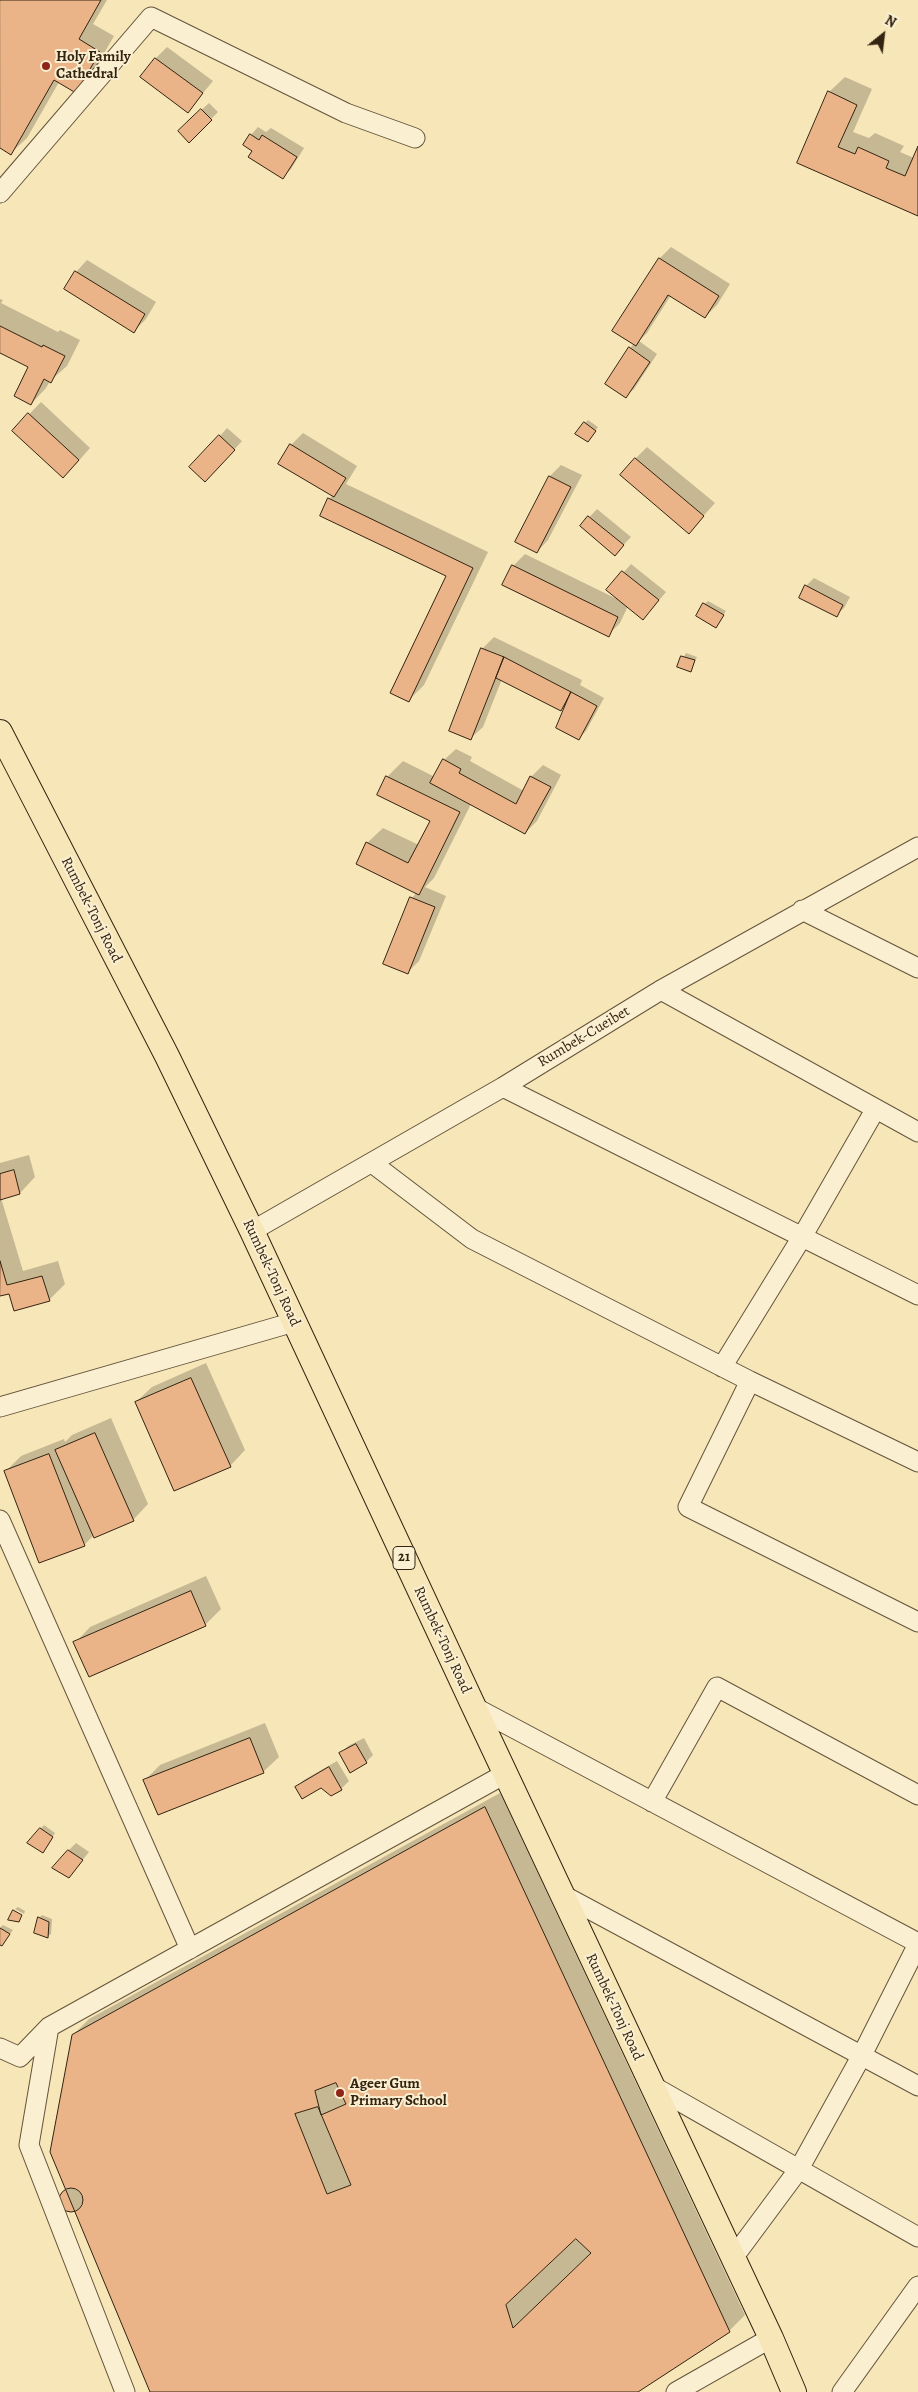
<!DOCTYPE html>
<style>
body{margin:0}
#map{position:relative;width:918px;height:2392px;overflow:hidden;background:#f7e6b8;font-family:Alegreya,serif}
canvas{display:block}
.north{position:absolute;left:858px;top:10px;width:50px;height:50px;-webkit-text-stroke:4px #faefd1;paint-order:stroke;rotate:29deg;font-size:14px;font-weight:700;line-height:20px;text-align:center;color:#332311}
.north::after{content:'';display:block;margin:auto;width:18px;height:22px;background:#332311;clip-path:polygon(50% 0,100% 100%,50% 72%,0 100%)}
</style>
<div id="map">
<canvas width="918" height="2392"></canvas>
<div class="north">N</div>
</div>
<script>
const g = document.querySelector('canvas').getContext('2d');
g.lineJoin = 'round';
function fillPath(path, color) {
  g.fillStyle = color;
  g.fill(path, 'evenodd');
}
function strokePath(path, color, width, dash) {
  g.strokeStyle = color;
  g.lineWidth = width;
  g.lineCap = dash ? 'butt' : 'round';
  g.setLineDash(dash || []);
  g.stroke(path);
}
function label(font, color, halo, rows, align = 'center') {
  g.font = font + ' Alegreya,serif';
  g.lineWidth = 4;
  g.setLineDash([]);
  g.textBaseline = 'middle';
  g.strokeStyle = halo;
  g.fillStyle = color;
  for (const [text, x, y, turn = 0] of rows) {
    g.save();
    g.translate(x, y);
    g.rotate((+turn || 0) * Math.PI / 180);
    g.textAlign = isNaN(turn) ? turn : align;
    if (halo) g.strokeText(text, 0, 0);
    g.fillText(text, 0, 0);
    g.restore();
  }
}
const shadow = new Path2D(`
 M0,0H107L93,24L114,36L91,76L76,91L59,82L27,138L11,153L0,147Z
 M167,47L213,81L188,111L155,59Z
 M845,77L872,89L853,132L869,138L875,133L904,146L900,152L914,158L918,149V215L799,162L829,92Z
 M209,103L218,112L189,141L179,131Z
 M258,127L266,132L271,128L304,148L291,169L283,177L251,135Z
 M671,247L730,284L717,305L705,317L671,295L647,333L639,341L657,354L634,389L626,396L630,348L634,344L659,259Z
 M87,260L156,302L146,319L134,331L76,272Z
 M0,299L3,300L1,303L58,332L60,330L80,340L67,366L50,381L46,388L31,404L30,367L0,352Z
 M41,402L90,448L75,465L13,431Z
 M588,420L598,427L591,437L585,423Z
 M227,428L242,441L213,473L220,436Z
 M303,433L357,466L346,484L488,552L424,685L408,701L448,576L329,499L333,495L291,445Z
 M647,447L715,503L689,532L635,459Z
 M561,465L582,475L548,540L537,552L517,542L550,476Z
 M597,509L631,537L615,554L581,526Z
 M525,554L619,600L608,590L631,564L666,592L650,611L628,606L620,623L608,635L513,566Z
 M814,578L850,597L844,608L836,615L806,586Z
 M708,601L726,611L716,626L704,604Z
 M494,637L582,680L580,685L604,698L586,731L579,738L568,704L561,710L502,679L483,727L471,738L482,649Z
 M686,653L697,657L691,670L679,666Z
 M456,749L472,757L470,761L524,791L531,777L543,765L561,775L537,821L525,833L471,804L434,878L425,887L446,896L419,961L407,973L412,898L417,892L367,843L383,828L419,845L431,820L379,794L387,777L403,761L435,777L444,760Z
 M29,1155L35,1177L20,1193L1,1198L23,1271L58,1261L65,1284L49,1300L10,1292L0,1295V1163Z
 M206,1363L245,1450L230,1466L136,1402L152,1387Z
 M111,1418L148,1504L133,1520L94,1535L84,1545L5,1472L21,1456L64,1439L65,1442L72,1435Z
 M206,1576L221,1609L205,1625L75,1643L90,1627Z
 M265,1723L279,1757L263,1772L145,1780L160,1765Z
 M364,1738L373,1755L366,1762L341,1754L348,1746Z
 M337,1761L349,1781L341,1789L331,1795L321,1787H297L304,1780Z
 M500,1793L745,2315L729,2331L635,2392H151L76,2212L65,2210L59,2201L62,2194L66,2189L73,2035L89,2019Z
 M44,1825L55,1833L46,1848L28,1843Z
 M76,1843L89,1852L69,1877L68,1851Z
 M18,1907L25,1911L24,1914L15,1909Z
 M42,1915L52,1919L51,1934L47,1937L39,1918Z
 M3,1925L13,1930L2,1945L0,1944V1928Z`);
const building = new Path2D(`
 M0,0H101L79,39L100,52L76,93L54,80L11,155L0,148Z
 M155,58L203,93L188,113L140,77Z
 M828,91L857,105L838,147L855,154L858,147L889,161L886,168L905,176L918,146V216L797,163Z
 M201,109L212,120L189,143L178,131Z
 M250,134L259,140L262,135L297,157L283,179L248,157L252,151L243,145Z
 M659,258L719,296L705,318L668,295L636,346L612,331Z
 M75,271L145,314L134,333L64,289Z
 M0,326L42,347L43,345L65,356L51,383L44,379L31,405L14,396L28,367L0,353Z
 M629,347L650,362L626,398L605,384Z
 M28,413L79,460L63,478L12,431Z
 M584,422L596,431L588,442L575,434Z
 M219,435L235,450L205,482L189,467Z
 M290,444L346,478L334,497L278,464Z
 M635,458L704,516L689,534L620,475Z
 M549,476L571,487L537,553L515,542Z
 M328,498L473,568L409,702L390,693L446,576L320,516Z
 M588,516L624,545L615,556L580,526Z
 M512,565L618,617L609,637L502,585Z
 M622,571L659,600L643,620L606,590Z
 M805,585L843,605L837,617L799,598Z
 M703,603L724,615L716,628L696,616Z
 M481,648L504,657L471,740L449,731Z
 M681,656L695,660L691,672L677,667Z
 M504,657L571,692L561,711L496,678Z
 M571,692L597,706L579,740L556,728Z
 M443,759L461,769L459,773L516,804L530,776L551,787L525,834L430,783Z
 M386,776L460,812L419,895L356,864L366,842L408,863L430,821L377,795Z
 M410,897L435,907L408,974L383,964Z
 M14,1170L20,1194L0,1200V1174Z
 M0,1261L7,1285L42,1276L50,1301L14,1311L9,1294L0,1296Z
 M191,1378L231,1467L174,1491L135,1402Z
 M95,1433L134,1521L94,1538L55,1450Z
 M49,1454L85,1546L39,1563L4,1471Z
 M191,1591L206,1626L89,1677L73,1642Z
 M250,1738L264,1773L158,1815L143,1780Z
 M356,1744L367,1763L350,1773L339,1753Z
 M329,1767L342,1790L331,1796L321,1788L302,1799L295,1787Z
 M485,1807L730,2332L638,2392H150L50,2152L72,2035Z
 M40,1828L53,1837L43,1853L27,1843Z
 M68,1850L83,1860L69,1878L52,1868Z
 M13,1910L22,1915L19,1922L8,1920Z
 M38,1917L49,1922L48,1938L34,1933Z
 M0,1928L10,1934L2,1946L0,1945Z
 M336,2083L346,2104L321,2115L315,2091Z
 M318,2107L351,2185L327,2194L295,2114Z
 M59 2200a12 12 0 1 1 24 0a12 12 0 1 1-24 0Z
 M576,2239L591,2253L513,2328L506,2305Z`);
const minor = new Path2D(`
 M0,193L151,17L346,113L415,138
 M802,910L918,968
 M661,990L918,1132
 M503,1087L918,1295
 M372,1163L472,1239L750,1381L918,1462
 M252,1231L503,1087L661,990L918,847
 M722,1367L802,1237L875,1110
 M750,1381L688,1507L918,1622
 M0,1407L294,1322
 M0,1520L190,1949
 M474,1707L918,1943
 M652,1802L717,1687L918,1795
 M561,1894L918,2086
 M49,2027L29,2145L125,2392
 M0,2048L20,2057L49,2027L505,1774
 M651,2085L918,2237
 M733,2258L799,2169L862,2055L918,1944
 M676,2392L771,2338
 M842,2392L918,2286`);
const major = new Path2D(`
 M0,732L167,1056L252,1231L474,1707L771,2338L794,2392`);
const markers = [
 [46,66,5,"#8f2418"],
 [340,2093,5,"#8f2418"]
];
const shields = [
 [404,1558,22]
];
const shieldNames = [
 ["21",404,1558]
];
const poiNames = [
 ["Holy Family",56,57],
 ["Cathedral",56,74],
 ["Ageer Gum",350,2084],
 ["Primary School",350,2101]
];
const streetNames = [
 ["Rumbek-Tonj Road",91,910,63],
 ["Rumbek-Cueibet",584,1037,-31],
 ["Rumbek-Tonj Road",271,1273,65],
 ["Rumbek-Tonj Road",442,1640,65],
 ["Rumbek-Tonj Road",614,2007,65]
];
fillPath(shadow, '#0003');
fillPath(building, '#eab488');
strokePath(building, '#332311', 1);
strokePath(minor, '#64543b', 21);
strokePath(major, '#332311', 26);
strokePath(minor, '#faefd1', 19);
strokePath(major, '#f7e6b8', 24);
for (const [x, y, r, color] of markers) {
  const dot = new Path2D();
  dot.arc(x, y, r, 0, 2 * Math.PI);
  g.fillStyle = color;
  g.fill(dot);
  strokePath(dot, '#faefd1', 2);
}
for (const [x, y, w] of shields) {
  const box = new Path2D();
  box.roundRect(x - w / 2, y - 11.5, w, 23, 4);
  g.fillStyle = '#faefd1';
  g.fill(box);
  strokePath(box, '#332311', 1);
}
label('bold 14px', '#332311', null, shieldNames);
label('bold 15px', '#332311', '#faefd1', poiNames, 'left');
label('15px', '#332311', '#faefd1', streetNames);
</script>
